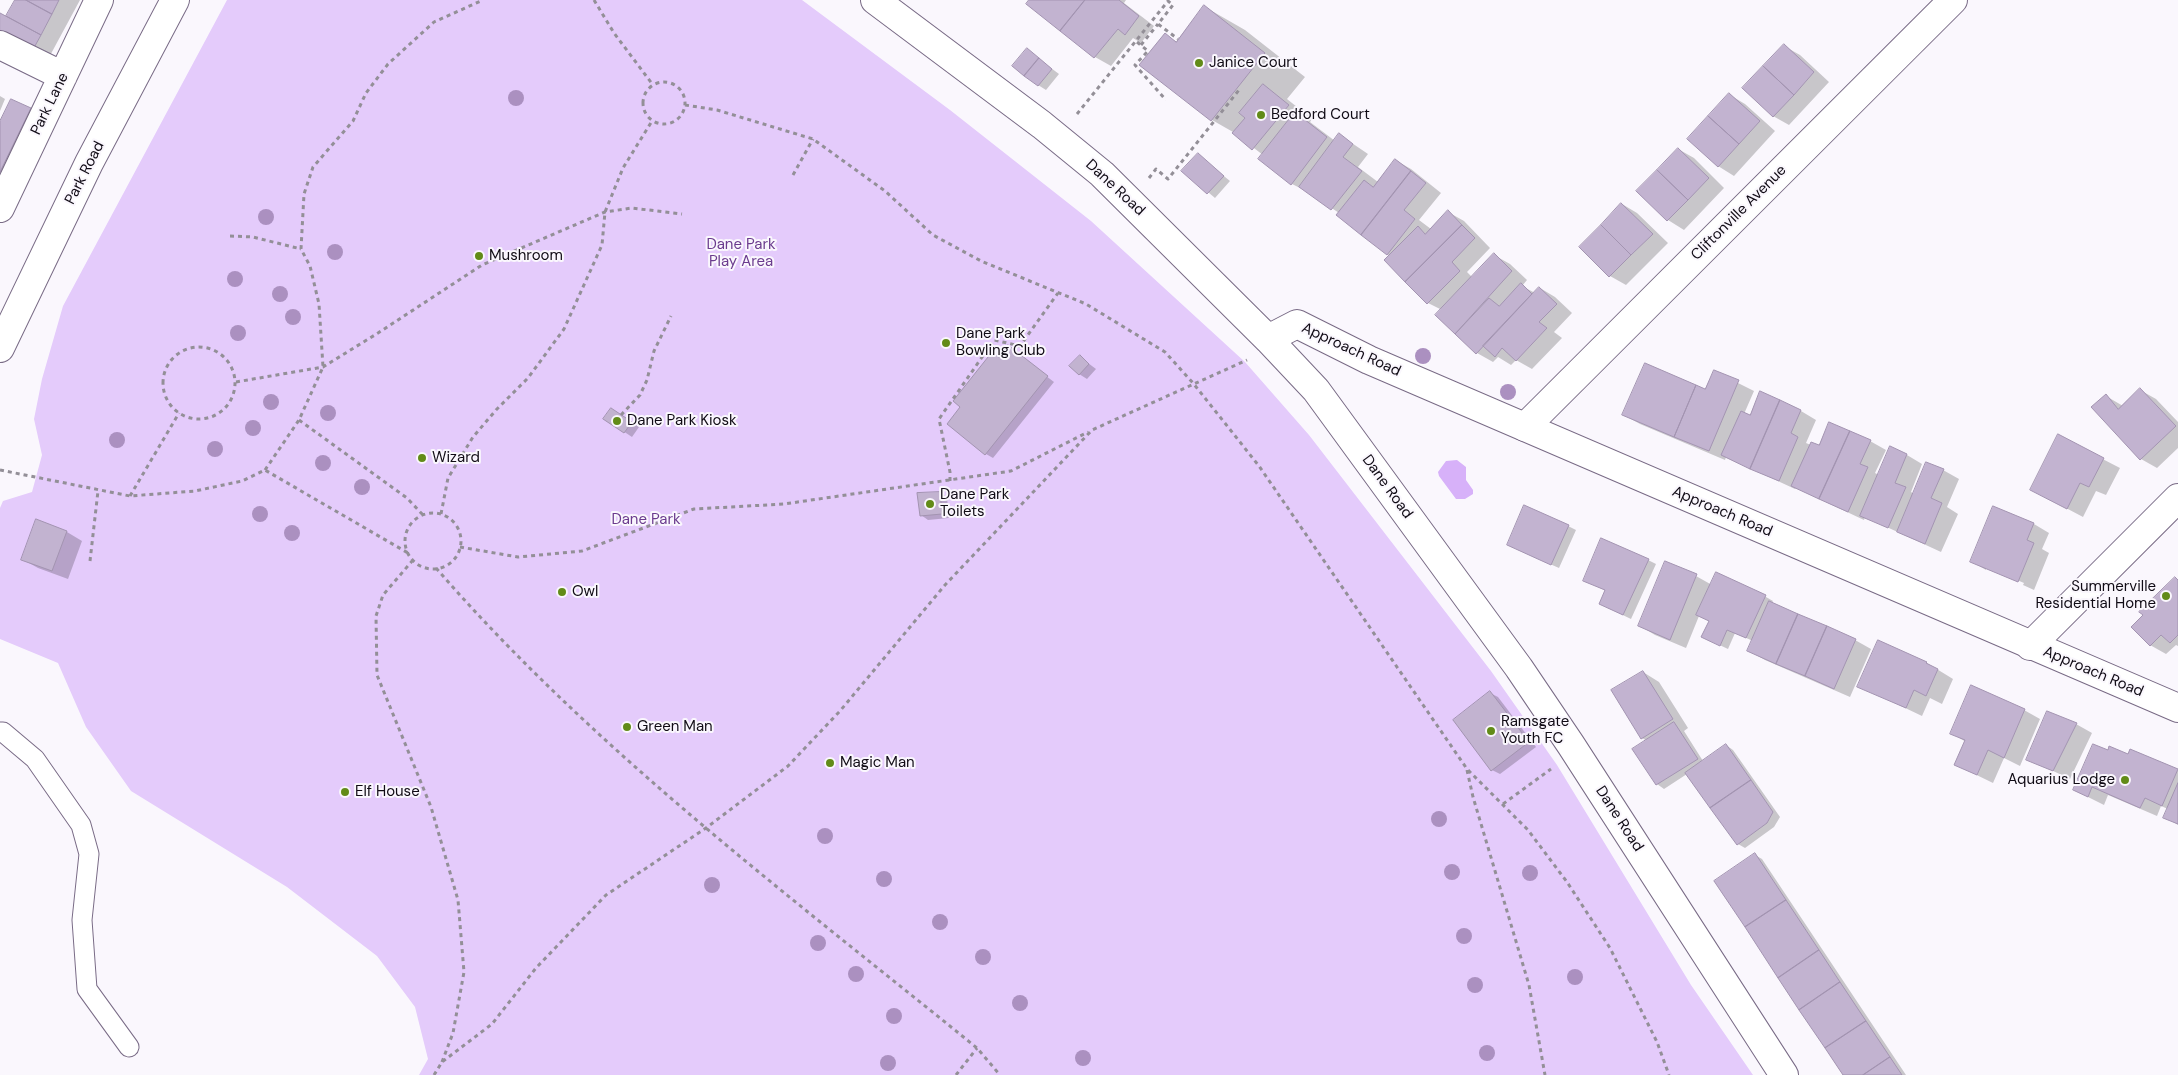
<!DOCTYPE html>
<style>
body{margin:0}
canvas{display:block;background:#faf7fd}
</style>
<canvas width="2178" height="1075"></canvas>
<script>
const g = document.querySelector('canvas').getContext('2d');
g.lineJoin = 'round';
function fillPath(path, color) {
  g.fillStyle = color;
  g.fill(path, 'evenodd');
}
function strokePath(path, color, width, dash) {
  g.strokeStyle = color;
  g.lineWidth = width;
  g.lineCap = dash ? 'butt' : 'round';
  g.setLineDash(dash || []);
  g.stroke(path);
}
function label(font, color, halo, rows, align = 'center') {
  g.font = font + ' "DM Sans",sans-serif';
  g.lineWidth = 4;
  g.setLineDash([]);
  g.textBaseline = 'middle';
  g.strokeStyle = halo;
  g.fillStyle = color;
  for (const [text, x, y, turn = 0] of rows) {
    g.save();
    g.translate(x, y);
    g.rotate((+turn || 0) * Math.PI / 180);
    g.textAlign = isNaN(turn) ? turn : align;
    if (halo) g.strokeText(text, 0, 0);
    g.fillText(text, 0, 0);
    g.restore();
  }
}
const green = new Path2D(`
 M227,0H802L950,110L1091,221L1245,362L1309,435L1491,671L1557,765L1691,985L1753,1075H419L428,1059L415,1007L377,956L287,887L131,791L86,727L58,663L0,639V508L3,501L32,492L42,455L34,419L42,379L63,306Z`);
const water = new Path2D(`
 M1457,460L1466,467V480L1473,490V494L1465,499H1456L1439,476L1438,472L1446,461Z`);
const shadow = new Path2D(`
 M16,0H80L46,63L0,14L7,18Z
 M1030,0H1126L1124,3L1154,26L1141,43L1133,38L1111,66L1095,57L1028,3Z
 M1205,7L1245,30L1305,77L1287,99L1312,119L1310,122L1335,141L1340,135L1368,154L1358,167L1378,182L1395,160L1411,169L1441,193L1419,220L1431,229L1448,212L1464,221L1490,248L1467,272L1473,278L1494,255L1510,264L1527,280L1522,286L1535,293L1540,288L1555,297L1572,313L1554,332L1562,338L1532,369L1516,360L1511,365L1498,357L1493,362L1477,353L1437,315L1442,310L1428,303L1390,256L1337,215L1339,213L1308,192L1292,184L1263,155L1233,132L1212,120L1141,65L1165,35L1177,42Z
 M1784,46L1800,55L1829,82L1789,125L1773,116Z
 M1027,50L1059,74L1046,90L1038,85Z
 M1730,95L1745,104L1775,131L1734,176L1718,166Z
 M0,96L5,99L0,111Z
 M11,100L46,119L0,198V123Z
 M1678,149L1694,158L1724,188L1684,230L1668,220L1638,191Z
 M1198,155L1230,181L1215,198L1183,171Z
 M1622,204L1637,213L1668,243L1626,285L1610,276L1580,247Z
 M1008,347L1054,382L993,458L986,454L962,407L993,353L1000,357Z
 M1080,357L1096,369L1087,379L1079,374Z
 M1714,371L1754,391L1744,414L1750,416L1801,411L1816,420L1806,443L1811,445L1820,447L1870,441L1886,450L1875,473L1879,475L1907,455L1922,464L1911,492L1914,494L1943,470L1959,479L1947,507L1958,514L1941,552L1865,517L1864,520L1796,488L1795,489L1726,457L1725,460L1640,424L1624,415L1706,390Z
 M2140,390L2156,399L2178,422V448L2157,468L2141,459L2106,396L2123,406Z
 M619,414L639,427L632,437L605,419Z
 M2058,436L2120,468L2106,495L2096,491L2083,517L2047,498Z
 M940,493L947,497L949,518L928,520L921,515Z
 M37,521L67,532L82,541L68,579L38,568L22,559Z
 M2034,524L2049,533L2042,549L2049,553L2034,590L2023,585L2024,583L1986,567V570L1971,561Z
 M1568,526L1576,530L1559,568L1516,549Z
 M1648,560L1656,564L1631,619L1608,608L1606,591L1592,584Z
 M1717,573L1766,597L1773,601L1772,603L1855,640L1871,649L1850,697L1765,660L1749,651L1753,641L1735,633L1728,649L1711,641L1710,622L1699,616L1686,648L1655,635L1640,626L1696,576L1712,585Z
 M2178,580V646L2176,645L2166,654L2150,645Z
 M1878,641L1927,663L1953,679L1942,704L1930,698L1922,716L1859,686Z
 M1643,672L1659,682L1688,728L1684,731L1703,761L1726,745L1733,750L1780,817L1774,827L1745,848L1738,844L1687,774L1664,789L1657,784L1647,741L1642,738Z
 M1490,693L1498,697L1536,747L1500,774L1492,770Z
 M2024,710L2040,719L2020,766L2004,758L1993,783L1956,765L1966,742L1951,733Z
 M2076,724L2092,733L2070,779L2028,759Z
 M2130,750L2178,771V825L2165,817L2168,809L2161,806L2157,816L2108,795L2104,805L2074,790L2108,752L2128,755Z
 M1755,855L1762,859L1906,1075H1844Z`);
const building = new Path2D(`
 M15,0H26L52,14L41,35L6,16Z
 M26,0H59L52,14Z
 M1029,0H1085L1060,31L1026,4Z
 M1085,0H1119L1139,16L1125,35L1118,29L1094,58L1060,31Z
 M1204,5L1265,53L1211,121L1139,65L1165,33L1176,42Z
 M0,13L41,35L30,55L0,39Z
 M1784,44L1814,72L1794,95L1763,66Z
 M1027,48L1039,58L1024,76L1012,66Z
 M1039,58L1052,69L1038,86L1024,76Z
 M1763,66L1794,95L1773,117L1742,88Z
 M1263,84L1289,105L1252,150L1232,133L1245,118L1239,113Z
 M1729,93L1760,121L1739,144L1708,116Z
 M11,99L31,108L0,172V121Z
 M1295,112L1327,137L1291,185L1258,159Z
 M1708,116L1739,144L1718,167L1687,139Z
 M1339,133L1353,144L1343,157L1362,171L1331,210L1299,187Z
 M1678,148L1709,178L1688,200L1657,170Z
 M1198,153L1224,176L1207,194L1181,171Z
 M1395,159L1411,171L1361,235L1336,215L1364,180L1373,187Z
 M1657,170L1688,200L1667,221L1636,191Z
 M1411,171L1426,183L1404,210L1415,219L1387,255L1361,235Z
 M1621,203L1653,234L1631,255L1601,225Z
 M1448,210L1462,225L1405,282L1384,260L1418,226L1425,234Z
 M1462,225L1475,238L1452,262L1460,271L1427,304L1405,282Z
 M1601,225L1631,255L1609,277L1579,247Z
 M1494,253L1512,271L1455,334L1435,315Z
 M1521,283L1532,294L1476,354L1455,334L1489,298L1499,306Z
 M1539,287L1557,304L1539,322L1547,328L1516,361L1502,348L1495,357L1483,346Z
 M1008,345L1048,376L985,455L947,424L960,407L953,401L992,352L999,357Z
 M1080,355L1089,364L1079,375L1069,366Z
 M1645,363L1696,385L1674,437L1622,415Z
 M1714,370L1739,380L1709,451L1674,437L1696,385L1705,389Z
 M2140,388L2176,426L2140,460L2091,407L2106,394L2118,409Z
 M1760,391L1780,400L1750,469L1721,455L1741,411L1750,415Z
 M1780,400L1801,410L1791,433L1798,437L1779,481L1750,469Z
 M611,408L632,422L624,433L603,419Z
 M1829,422L1850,431L1819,499L1791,486L1811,442L1819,445Z
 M1850,431L1871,440L1860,464L1868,467L1848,512L1819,499Z
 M2058,434L2104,458L2089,487L2080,483L2067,509L2030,490Z
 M1890,446L1907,454L1895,483L1906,487L1888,528L1860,516Z
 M1926,462L1944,469L1931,498L1942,503L1925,544L1897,532Z
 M940,492L942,514L920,516L917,493Z
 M1524,505L1569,525L1551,565L1507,545Z
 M1993,506L2034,523L2027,540L2034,543L2018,582L1970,562Z
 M36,519L67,531L52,571L21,560Z
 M1601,538L1649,559L1623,615L1599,604L1605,590L1583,581Z
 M1665,561L1697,574L1670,640L1638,626Z
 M1716,572L1766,595L1746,638L1727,630L1720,646L1701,637L1709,621L1696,615Z
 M2175,577L2178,580V635L2170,643L2161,635L2150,646L2131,627L2143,615L2139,612Z
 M1769,601L1798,614L1776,664L1747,651Z
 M1798,614L1827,626L1805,676L1776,664Z
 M1827,626L1856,639L1834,689L1805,676Z
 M1878,640L1927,662L1926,663L1938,669L1926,696L1914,690L1906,708L1857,687Z
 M1643,671L1673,719L1641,739L1611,690Z
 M1971,685L2025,709L2004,758L1988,750L1977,775L1954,765L1965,740L1950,734Z
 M1490,691L1529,742L1491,771L1453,720Z
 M2047,711L2077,723L2053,771L2026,760Z
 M1674,722L1698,759L1656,785L1632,749Z
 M1726,744L1751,780L1710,808L1685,773Z
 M2093,744L2108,750L2109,746L2128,754L2130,749L2178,769L2162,806L2145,798L2140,808L2092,787L2088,797L2073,790Z
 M1751,780L1773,812L1767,823L1737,845L1710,808Z
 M2178,783V824L2163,818Z
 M1755,853L1786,900L1745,927L1714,881Z
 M1786,900L1819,950L1778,978L1745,927Z
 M1819,950L1840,982L1799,1010L1778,978Z
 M1840,982L1866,1021L1825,1048L1799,1010Z
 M1866,1021L1890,1057L1863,1075H1843L1825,1048Z
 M1890,1057L1902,1075H1863Z`);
const path = new Path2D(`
 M594,0L614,33L653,85
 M1137,42L1148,51L1135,65L1166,100
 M1141,45L1158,24
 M643 103a21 21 0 1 1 42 0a21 21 0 1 1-42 0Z
 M685,105L717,110L813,139L885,191L933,235L981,261L1086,304L1165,352L1193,383L1259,466L1467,769L1528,830L1567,882L1610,948L1657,1042L1669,1075
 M1077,114L1168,1L1173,5L1158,24L1178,39
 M793,175L813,139
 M1149,178L1156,169L1168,179L1239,90L1237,88
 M230,236L253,237L301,249
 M163 383a36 36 0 1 1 72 0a36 36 0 1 1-72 0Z
 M236,382L323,367L378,333L482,265L605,212L632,208L682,214
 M621,415L640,395L647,380L654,351L671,316
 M299,420L407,498L423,515
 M0,470L130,496L195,491L242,481L265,470L408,553
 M265,470L299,420L323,367L319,304L310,266L301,249L304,194L313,167L353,121L366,93L388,64L434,22L483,0
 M950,481V472L939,419L994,340L1020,346L1058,293
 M130,496L179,413
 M405 541a28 28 0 1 1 56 0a28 28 0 1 1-56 0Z
 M441,514L448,478L473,437L496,410L528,378L564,329L602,245L605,212L623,168L652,121
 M460,547L518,557L582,551L694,509L784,504L1011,471L1088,432
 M413,560L383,595L376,616L377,675L431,807L458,900L464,972L453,1033L442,1062
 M90,561L98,491
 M436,568C595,751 790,896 977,1048L1000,1075
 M1467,770L1473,797L1529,985L1545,1075
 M1503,804L1551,769
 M434,1075L442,1062L492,1024L536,968L606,895L706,828L788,766L840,711L945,585L1092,430L1247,360
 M956,1075L977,1048`);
const lane = new Path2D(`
 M0,732H3L35,759L81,825L89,854L82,920L87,989L129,1047`);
const street = new Path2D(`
 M0,45L63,76
 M0,208L99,0
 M0,348L89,163L175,0
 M1525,427L1953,0
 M2030,646L2178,498`);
const secondary = new Path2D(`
 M875,0L1042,125L1102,174L1268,339L1316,390L1519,668L1571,745L1784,1075
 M1268,339L1297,324L1369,360L2178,708`);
const trees = [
 [516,98],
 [266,217],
 [335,252],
 [235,279],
 [280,294],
 [293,317],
 [238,333],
 [1423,356],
 [1508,392],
 [271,402],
 [328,413],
 [253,428],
 [117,440],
 [215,449],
 [323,463],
 [362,487],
 [260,514],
 [292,533],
 [1439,819],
 [825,836],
 [1452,872],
 [1530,873],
 [884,879],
 [712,885],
 [940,922],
 [1464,936],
 [818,943],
 [983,957],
 [856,974],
 [1575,977],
 [1475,985],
 [1020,1003],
 [894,1016],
 [1487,1053],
 [1083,1058],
 [888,1063]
];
const markers = [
 [1199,63,5,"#628b18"],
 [1261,115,5,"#628b18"],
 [479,256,5,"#628b18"],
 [946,343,5,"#628b18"],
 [617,421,5,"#628b18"],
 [422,458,5,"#628b18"],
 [930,504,5,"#628b18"],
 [562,592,5,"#628b18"],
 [2166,596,5,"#628b18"],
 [627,727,5,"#628b18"],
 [1491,731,5,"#628b18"],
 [830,763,5,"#628b18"],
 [2125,780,5,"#628b18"],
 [345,792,5,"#628b18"]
];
const poiNames = [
 ["Janice Court",1209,63],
 ["Bedford Court",1271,115],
 ["Mushroom",489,256],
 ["Dane Park",956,334],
 ["Bowling Club",956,351],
 ["Dane Park Kiosk",627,421],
 ["Wizard",432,458],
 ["Dane Park",940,495],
 ["Toilets",940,512],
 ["Summerville",2156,587,"right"],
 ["Residential Home",2156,604,"right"],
 ["Owl",572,592],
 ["Ramsgate",1501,722],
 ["Youth FC",1501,739],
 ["Green Man",637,727],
 ["Magic Man",840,763],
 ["Aquarius Lodge",2115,780,"right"],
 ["Elf House",355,792]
];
const streetNames = [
 ["Park Lane",50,104,-64],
 ["Park Road",85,173,-63],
 ["Dane Road",1115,188,43],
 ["Cliftonville Avenue",1739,213,-45],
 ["Approach Road",1351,350,25],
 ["Dane Road",1387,487,54],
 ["Approach Road",1722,512,23],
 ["Approach Road",2093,672,23],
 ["Dane Road",1619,819,57]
];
const parkNames = [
 ["Dane Park",741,245],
 ["Play Area",741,262],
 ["Dane Park",646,520]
];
fillPath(green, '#e4cbfb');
fillPath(water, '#d7b1f9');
fillPath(shadow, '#0003');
fillPath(building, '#c2b3d0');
strokePath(building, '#a394b1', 1);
strokePath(lane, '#796b86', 21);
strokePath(street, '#796b86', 30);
strokePath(secondary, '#796b86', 30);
strokePath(path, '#938f97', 3, [4, 4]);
strokePath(lane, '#fff', 19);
strokePath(street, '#fff', 28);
strokePath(secondary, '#fff', 28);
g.fillStyle = '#ab90c0';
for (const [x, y] of trees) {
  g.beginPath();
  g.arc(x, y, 8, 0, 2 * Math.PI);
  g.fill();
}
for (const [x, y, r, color] of markers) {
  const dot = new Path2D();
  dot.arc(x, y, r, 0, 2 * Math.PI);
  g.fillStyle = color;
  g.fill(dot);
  strokePath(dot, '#faf7fd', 2);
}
label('15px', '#100b15', '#faf7fd', poiNames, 'left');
label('15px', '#100b15', '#faf7fd', streetNames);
label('15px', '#6b3b8e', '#faf7fd', parkNames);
</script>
